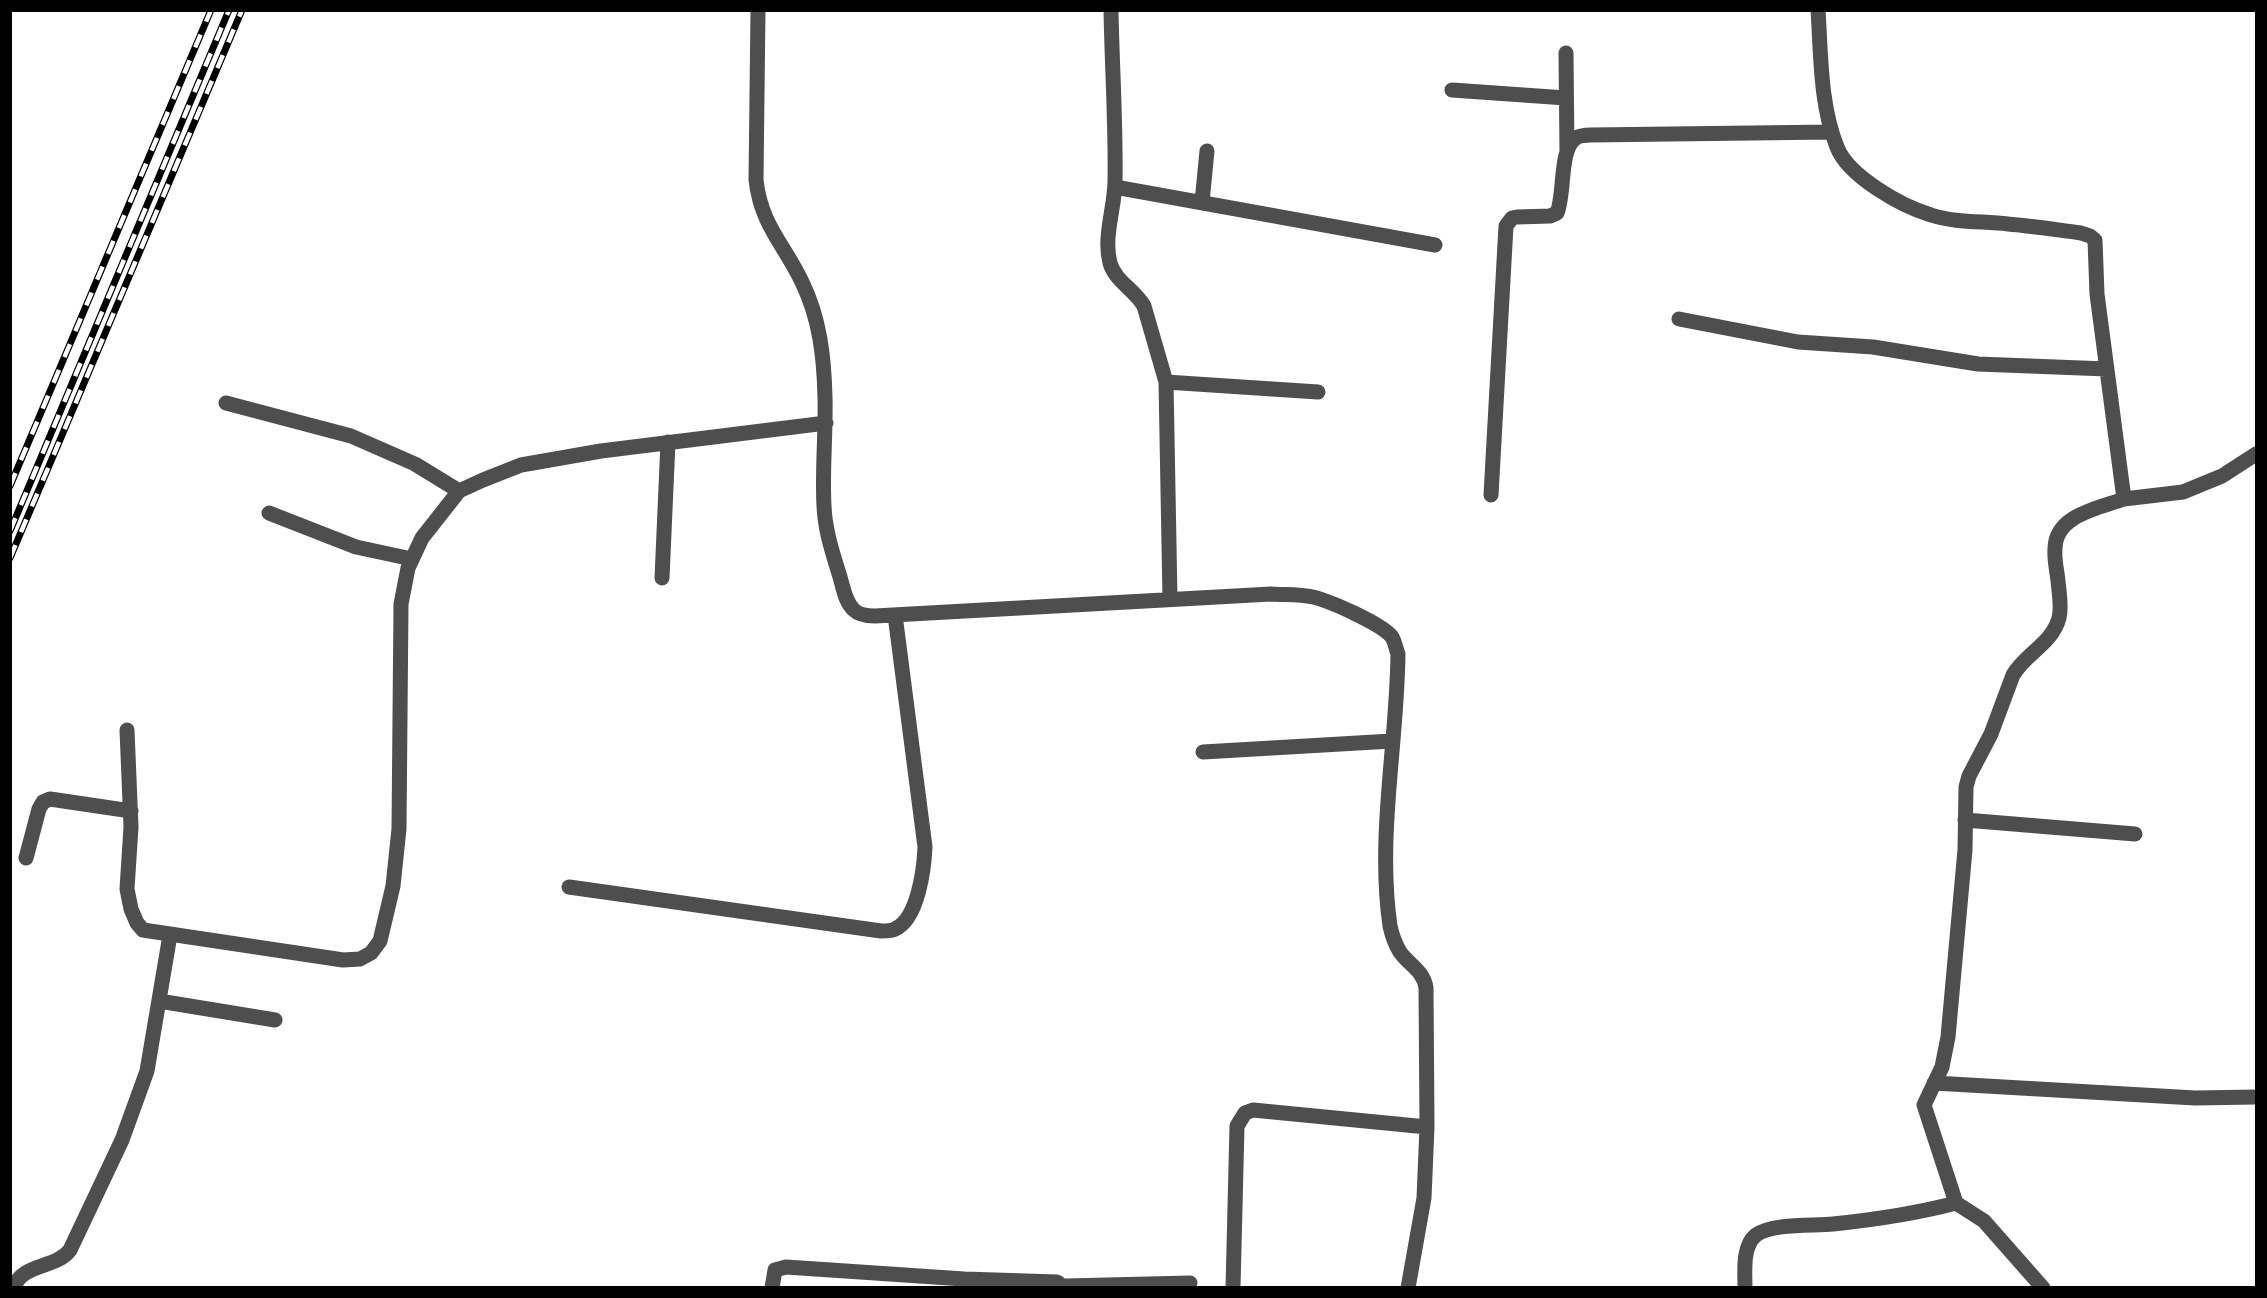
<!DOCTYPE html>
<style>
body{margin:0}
#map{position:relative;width:2267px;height:1298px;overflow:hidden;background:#fff;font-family:"IBM Plex Sans",sans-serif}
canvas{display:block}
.frame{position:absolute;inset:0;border:12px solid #000;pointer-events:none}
</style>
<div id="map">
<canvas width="2267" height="1298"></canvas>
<div class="frame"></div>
</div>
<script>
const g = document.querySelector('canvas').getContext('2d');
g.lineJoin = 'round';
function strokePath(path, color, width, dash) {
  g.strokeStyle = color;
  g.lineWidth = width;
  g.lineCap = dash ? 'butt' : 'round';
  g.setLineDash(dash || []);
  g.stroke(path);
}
const minor = new Path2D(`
 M758,10L756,180C761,225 784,244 802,282C820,319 824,357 825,397C826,433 822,470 824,506C825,531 833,554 840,577C843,587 845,602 854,610C859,615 868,616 875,616L1271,594C1284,595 1299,594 1313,597C1330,601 1382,624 1392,637C1395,642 1396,649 1398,654C1397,745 1377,836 1390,926C1392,935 1395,944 1400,952C1409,965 1424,971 1426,988L1427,1127L1424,1198L1408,1288
 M1111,10C1112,67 1116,124 1115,181C1115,207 1103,237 1110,263C1115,281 1135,290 1144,306L1166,382L1170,599
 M1566,53L1567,152
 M1452,90L1566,98
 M1115,187L1435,245
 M1202,202L1207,151
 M1679,319L1798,342L1873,347L1978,364L2107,369
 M1166,382L1318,392
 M226,403L351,436L415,464L459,491
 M1491,495L1506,226L1512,218L1517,217L1550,216L1557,213C1565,195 1559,148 1576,138C1580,135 1586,135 1591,135L1832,132
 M2124,499L2183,492L2222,476L2256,454
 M269,513L356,547L412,559
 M662,578L668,442
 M127,730L131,827L127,889L131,909L137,923L143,930L343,960L360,959L371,953L380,941L393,886L399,829L401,604L408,568L422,538L459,491L483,480L521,465L601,451L826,423
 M1203,752L1392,741
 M1965,820L2135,834
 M26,858L39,809L43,802L50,799L131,811
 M569,887L881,931C885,931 892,931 895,929C918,919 924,869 925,847L895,615
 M159,1001L275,1020
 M1934,1083L2195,1098L2256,1097
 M1956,1203L1984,1221L2043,1288
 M1065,1286L1190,1283
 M14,1288C21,1263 56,1269 70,1250L122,1140L147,1071L170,935
 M772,1288L775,1270L786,1267L964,1279L1057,1282L1065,1288
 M1233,1288L1237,1126L1245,1113L1253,1110L1427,1127
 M1745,1288C1745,1272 1742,1246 1756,1235C1772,1223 1813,1226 1833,1224C1872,1220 1918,1213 1956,1203L1924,1105L1942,1067L1948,1037L1965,850L1966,787L1969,776L1991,734L2013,675C2026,653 2052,644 2059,618C2062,606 2059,593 2058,581C2057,571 2054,559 2055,549C2055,515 2099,508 2124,499L2097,294L2095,240L2090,236L2081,233C2057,230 2033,226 2008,224C1983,221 1955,223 1931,215C1901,206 1848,176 1837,147C1820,105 1821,55 1818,10`);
const rail = new Path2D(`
 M10,486L211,10
 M10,531L229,10
 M10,558L242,10`);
strokePath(minor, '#4e4e4e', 15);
strokePath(rail, '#000', 7);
strokePath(rail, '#fff', 4.5, [14]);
</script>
